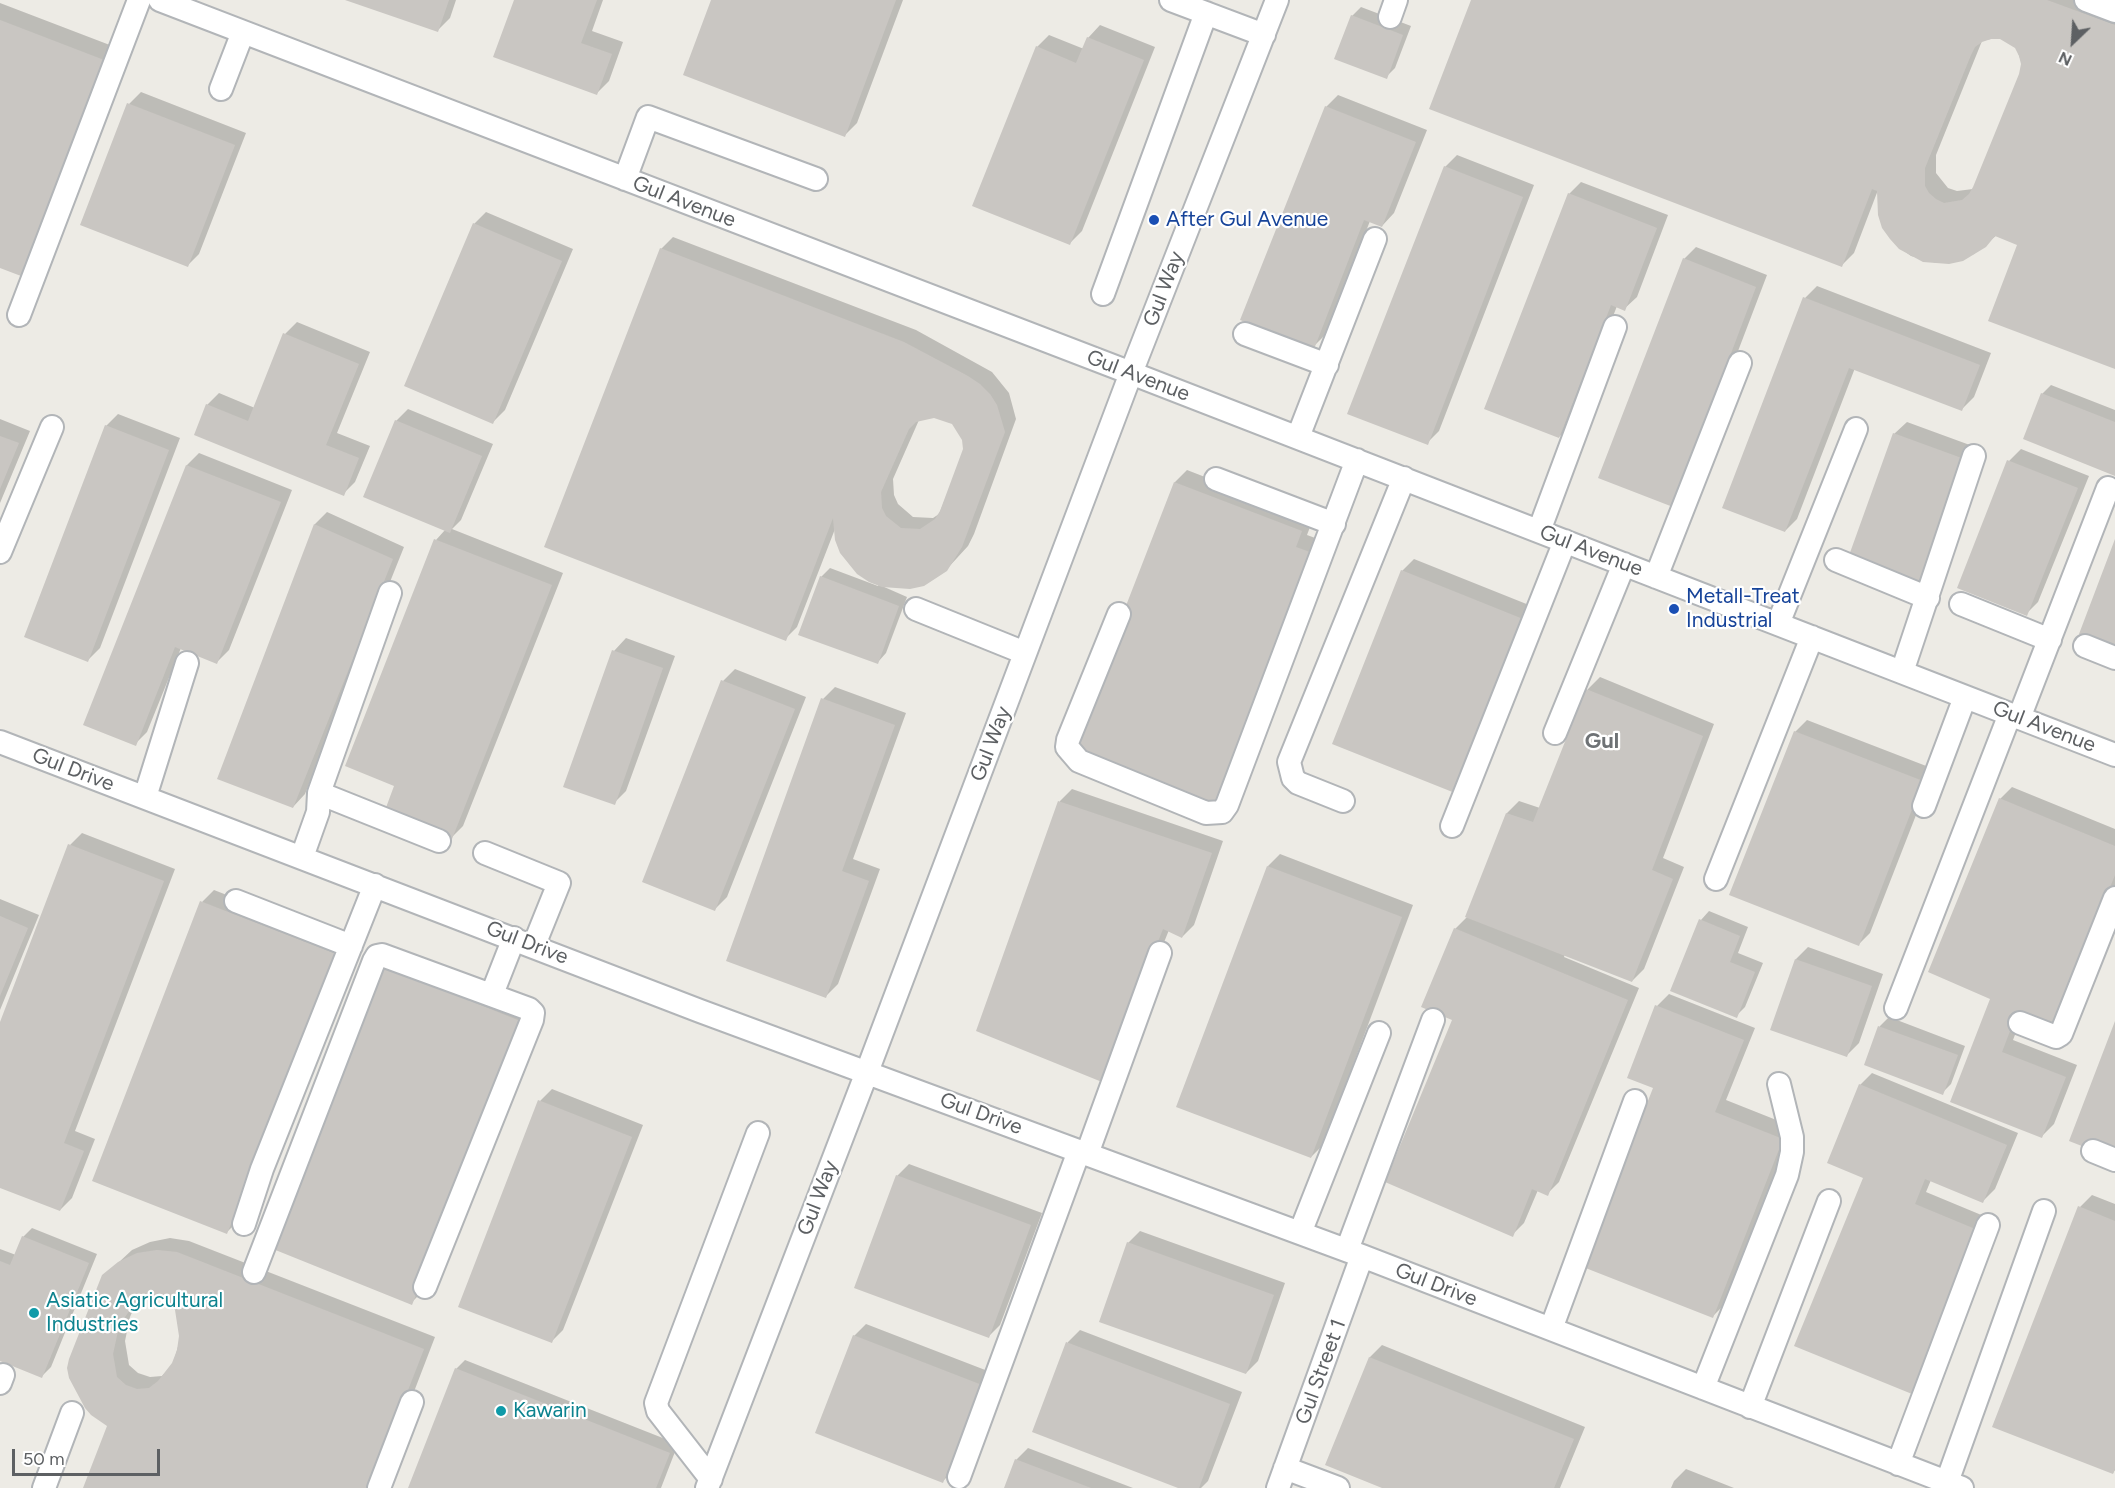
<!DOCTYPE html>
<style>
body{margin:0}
#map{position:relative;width:2115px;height:1488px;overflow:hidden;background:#edebe5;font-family:Figtree,sans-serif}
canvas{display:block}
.north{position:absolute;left:2043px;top:12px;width:60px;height:60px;-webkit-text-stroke:4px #fff;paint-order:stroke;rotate:205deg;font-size:16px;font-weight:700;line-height:24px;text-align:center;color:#5d6063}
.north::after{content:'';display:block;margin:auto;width:21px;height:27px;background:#5d6063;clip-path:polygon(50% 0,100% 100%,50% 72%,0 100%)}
.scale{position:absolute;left:12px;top:1449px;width:148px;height:27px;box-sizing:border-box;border:3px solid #5d6063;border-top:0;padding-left:8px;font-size:18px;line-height:21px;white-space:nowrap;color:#5d6063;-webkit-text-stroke:4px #fff;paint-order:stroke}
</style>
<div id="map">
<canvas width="2115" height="1488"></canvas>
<div class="north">N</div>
<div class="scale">50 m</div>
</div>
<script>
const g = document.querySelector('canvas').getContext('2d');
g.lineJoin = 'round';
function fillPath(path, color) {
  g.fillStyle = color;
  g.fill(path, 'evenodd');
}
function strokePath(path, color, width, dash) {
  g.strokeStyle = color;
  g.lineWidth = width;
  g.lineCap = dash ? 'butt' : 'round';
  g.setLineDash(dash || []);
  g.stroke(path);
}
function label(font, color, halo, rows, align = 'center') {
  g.font = font + ' Figtree,sans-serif';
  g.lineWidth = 4.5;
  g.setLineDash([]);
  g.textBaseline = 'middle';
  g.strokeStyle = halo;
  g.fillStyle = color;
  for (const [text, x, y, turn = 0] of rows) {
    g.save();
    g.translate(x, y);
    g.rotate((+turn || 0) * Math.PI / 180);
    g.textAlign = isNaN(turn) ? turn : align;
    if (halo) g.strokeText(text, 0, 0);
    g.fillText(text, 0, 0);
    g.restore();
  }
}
const shadow = new Path2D(`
 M349,0H456L450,18L438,30Z
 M515,0H603L592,31L623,42L609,81L597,93Z
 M713,0H903L857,123L845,135Z
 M1473,0H2089L2115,10V367L2019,244L1997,235L1974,254L1949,263H1936L1911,256L1900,248L1878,190L1854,253L1842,265ZM2000,37L2016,47L2022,64L2020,74L1973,189L1957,191L1948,188L1936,173V155L1982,41Z
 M0,3L115,47L33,262L21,274L0,267Z
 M1361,7L1411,26L1395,68L1386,77L1352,16Z
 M1100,25L1155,47L1082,231L1070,243L1037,47L1049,35L1084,49L1088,38Z
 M141,92L246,133L199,254L187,266L129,104Z
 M1338,95L1427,130L1394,213L1382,226L1370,221L1325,335L1313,347L1326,107Z
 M1457,155L1534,185L1439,431L1427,443L1445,167Z
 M1581,182L1668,215L1637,297L1624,309L1617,306L1571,425L1559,437L1569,194Z
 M486,212L573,249L505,410L493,422L474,224Z
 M673,237L916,330L992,372L1009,393L1016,419L974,534L968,546L946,570L910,588L882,586L907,597L886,653L878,662L821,577L830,568L878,586L879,584L835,529L797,627L785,639L661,249ZM924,417L944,418L953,423L964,439L965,450L939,514L933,518L913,517L898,504L894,495L893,479L919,420Z
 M1696,247L1767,275L1684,493V259Z
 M1817,286L1991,353L1974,397L1962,409L1855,368L1797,519L1785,531L1805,298Z
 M297,322L370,352L337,433L370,446L355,482L343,494L207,405L219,393L255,408L285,334Z
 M2051,385L2115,410V474L2042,394Z
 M408,409L493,444L461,520L452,529L563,573L463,826L451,838L396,785L347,766L436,540L445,530L396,421Z
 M118,414L180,438L100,648L88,660L106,426Z
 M0,419L30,431L0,503Z
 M1907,422L1978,448L1921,586L1894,434Z
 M2021,449L2089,476L2038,602L2026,614L2009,461Z
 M199,453L292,490L229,650L217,662L181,648L147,732L135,744L85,724L187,465Z
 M1187,470L1313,519L1307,535L1329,543L1072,749L1175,482Z
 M327,512L404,547L305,794L293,807L219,778L315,524Z
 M1414,559L1534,607L1466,780L1402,571Z
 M626,638L675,656L626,791L614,803L565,786L614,651Z
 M735,669L806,697L727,897L715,909L644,881L723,681Z
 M1600,677L1714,724L1663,858L1684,867L1644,969L1632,981L1565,954L1564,957L1639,988L1559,1182L1547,1194L1538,1190L1524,1223L1512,1235L1454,1019L1455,929L1468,916L1507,813L1519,801L1540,808L1588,689Z
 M835,687L906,713L853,859L880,869L838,984L826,996L823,699Z
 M1807,720L1934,769L1870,933L1858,945L1795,732Z
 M2012,787L2115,829V889L2024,1011L2013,1040L2077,1065L2054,1124L2042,1136L1952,1101L1992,998L2000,799Z
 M1072,789L1223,841L1194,925L1182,937L1169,930L1113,1068L978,1030L1060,801Z
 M82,833L175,869L75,1131L95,1139L72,1198L60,1210L0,1187V1027L70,845Z
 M1280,854L1413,905L1323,1145L1311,1157L1268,866Z
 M214,890L347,942L239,1220L227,1232L202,902Z
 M0,899L39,915L0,1010Z
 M1709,911L1748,927L1738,953L1763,963L1745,1007L1736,1016L1701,920Z
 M1808,947L1883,974L1859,1043L1847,1055L1772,1029L1796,959Z
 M382,966L536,1011L423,1291L411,1303Z
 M1669,994L1755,1028L1726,1100L1794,1127L1725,1304L1713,1316L1655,1087L1657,1006Z
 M1889,1017L1965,1046L1951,1084L1942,1093L1866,1064L1880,1026Z
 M1872,1073L2018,1133L1995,1189L1983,1201L1931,1180L1926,1192L1991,1219L1924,1381L1912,1393L1865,1177L1860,1085Z
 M552,1089L643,1125L563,1330L551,1342L540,1101Z
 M909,1164L1042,1213L1000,1325L988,1337L897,1176Z
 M2092,1195L2115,1204V1470L2113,1473L2080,1207Z
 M32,1228L97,1254L51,1367L42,1376L0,1359V1249L16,1255L23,1237Z
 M1140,1231L1285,1283L1258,1361L1246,1373L1128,1243Z
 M170,1238L189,1241L435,1337L377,1488H85L109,1425L104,1276L132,1250L150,1242ZM156,1296L168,1300L177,1309L181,1336L173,1364L162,1376L150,1377L138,1373L129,1365L125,1341L130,1317L136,1303L143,1297Z
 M866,1324L993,1373L955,1469L943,1481L854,1336Z
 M1080,1330L1242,1392L1208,1481L1201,1488H1182L1034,1432L1068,1342Z
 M1382,1345L1585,1427L1560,1488H1386L1327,1464L1370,1357Z
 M465,1360L678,1444L661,1488H410L456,1369Z
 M1028,1448L1133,1488H1005L1016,1460Z
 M1686,1469L1734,1488H1671L1674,1481Z`);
const building = new Path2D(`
 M345,0H449L438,32Z
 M514,0H597L581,43L612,54L597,95L493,57Z
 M711,0H896L845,137L683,75Z
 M1471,0H2047L2115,25V369L1988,321L2017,245L1995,236L1986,247L1963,261L1949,264L1923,262L1899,249L1890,239L1882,228L1878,215L1877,191L1872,189L1842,267L1429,109ZM1991,39H2000L2015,48L2019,56L2021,64L2019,74L1973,187L1969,194L1962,200L1944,203L1936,199L1929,193L1925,186V168L1971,55L1975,47L1982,42Z
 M1351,15L1403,35L1387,79L1334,59Z
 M0,20L104,60L21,276L0,268Z
 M1087,37L1144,60L1070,245L972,206L1036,46L1076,63Z
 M127,103L235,145L188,267L80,225Z
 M1325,106L1416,142L1382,227L1364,220L1314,349L1240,320Z
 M1444,166L1523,197L1428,445L1347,414Z
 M1568,193L1657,228L1625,311L1611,305L1559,438L1484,409Z
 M473,223L562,261L493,424L404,386Z
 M660,248L904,342L968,376L980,384L990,394L997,405L1005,432L962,547L947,571L924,586L910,589L882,587L869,582L857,574L840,553L835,540L833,518L786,641L544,547ZM934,418L952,424L962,440L963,449L940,511L935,519L920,529L901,528L886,516L882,508L881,492L909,429L916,422Z
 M1683,258L1756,287L1673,507L1598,478Z
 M1803,297L1980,365L1962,411L1849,368L1785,532L1722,508Z
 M283,333L359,364L326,445L359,458L344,496L194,435L206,404L248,421Z
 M2041,393L2115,422V476L2023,439Z
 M395,420L482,456L450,533L363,497Z
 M105,425L169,450L88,662L24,637Z
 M1893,433L1967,460L1922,588L1847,561Z
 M0,436L19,443L0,489Z
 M2007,460L2078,488L2027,616L1957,588Z
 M186,465L281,502L217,664L175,647L136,746L83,725Z
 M1174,482L1302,531L1296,547L1318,555L1220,809L1070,750Z
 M314,524L393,559L293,808L217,779Z
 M434,539L552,585L452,839L384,813L394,786L345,766Z
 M2115,539V648L2079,634Z
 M1401,570L1523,619L1455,793L1332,744Z
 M820,576L899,606L878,664L798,635Z
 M612,650L663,668L615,805L563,787Z
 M721,680L795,709L715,911L642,882Z
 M1586,689L1703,736L1652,870L1673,879L1632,982L1465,917L1506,813L1533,822Z
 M821,698L895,725L842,871L869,881L826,998L726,961Z
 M1794,731L1923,781L1859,946L1729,895Z
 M1999,798L2115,846V875L2054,1024L2018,1010L2002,1052L2066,1077L2042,1138L1950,1102L1990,999L1928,972Z
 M1058,801L1212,853L1182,938L1163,929L1102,1082L976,1031Z
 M68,844L164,881L64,1143L84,1151L60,1211L0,1188V1022Z
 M1267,866L1402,917L1311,1158L1176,1107Z
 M200,901L336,954L227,1234L92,1181Z
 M0,916L28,928L0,996Z
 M1699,919L1740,936L1730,962L1755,972L1737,1018L1670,991Z
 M1454,928L1628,1000L1548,1196L1532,1189L1513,1237L1385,1182L1452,1020L1421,1007Z
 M1795,959L1872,986L1847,1057L1770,1030Z
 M381,965L525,1023L412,1305L268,1247Z
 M1655,1005L1744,1040L1715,1112L1783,1139L1713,1318L1583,1267L1653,1088L1627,1078Z
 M2115,1021V1159L2069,1141Z
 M1878,1026L1958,1055L1943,1095L1864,1065Z
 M1859,1084L2007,1145L1983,1203L1925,1179L1915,1204L1980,1231L1912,1394L1794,1346L1863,1178L1827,1163Z
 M538,1100L632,1137L552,1343L458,1307Z
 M896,1175L1031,1225L989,1338L854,1288Z
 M2078,1206L2115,1221V1469L2113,1474L1992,1427Z
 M22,1236L89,1263L42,1378L0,1361V1261L10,1265Z
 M1127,1242L1274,1295L1246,1374L1099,1322Z
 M157,1250L177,1252L424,1349L370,1488H83L107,1426L91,1415L85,1408L69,1378L67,1368L69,1359L102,1275L118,1262L137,1253ZM156,1297L167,1301L175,1310L179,1336L177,1350L172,1363L158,1381L149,1388L137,1389L126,1385L117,1377L113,1354L118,1331L125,1317L132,1307L144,1299Z
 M853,1335L982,1385L943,1483L815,1433Z
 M1066,1342L1230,1404L1199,1488H1178L1032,1432Z
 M1369,1357L1574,1439L1554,1488H1382L1325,1465Z
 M455,1368L670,1453L656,1488H408Z
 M1015,1459L1091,1488H1004Z`);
const minor = new Path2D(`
 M160,0L1131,373L2115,755
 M1171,0L1264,35
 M2086,0L2115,11
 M1390,17L1396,0
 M221,89L243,32
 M625,179L648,117L816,179
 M1103,294L1206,13
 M19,315L139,0
 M1245,334L1327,365
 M1298,437L1375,239
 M1216,479L1334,524
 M1539,531L1615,327
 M0,552L52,427
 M1836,560L1928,598
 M1656,577L1740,363
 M1961,604L2050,640
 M916,609L1025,653
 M1119,614L1068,740L1067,747L1079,761L1206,813L1222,812L1227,805L1357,460
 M1778,624L1856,429
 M2085,646L2115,658
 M1902,672L1974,456
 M2019,718L2108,488
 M1555,733L1624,564
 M0,742L700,1011L1362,1256L1962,1488
 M319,793L439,841
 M145,797L187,663
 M1343,801L1298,783L1293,778L1289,762L1404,478
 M1924,806L1965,697
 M1452,826L1565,541
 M485,853L559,883L534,945
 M302,857L318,812L319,793L390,593
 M1716,879L1812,637
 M236,901L351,946
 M492,994L514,938
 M1896,1008L2010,714
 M2020,1023L2056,1037L2061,1034L2115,898
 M2093,1151L2115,1160
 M1087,1154L1160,953
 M244,1224L262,1169L375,885
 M1300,1233L1379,1033
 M1347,1250L1433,1020
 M254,1272L374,961L377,956L382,955L529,1009L533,1013L532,1020L425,1287
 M1551,1329L1635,1101
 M0,1383L3,1375
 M1703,1388L1787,1175L1792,1152V1137L1779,1084
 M1750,1407L1829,1201
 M1898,1464L1988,1225
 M1285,1468L1338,1488
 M959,1477L1079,1151
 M711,1479L658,1411L656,1403L758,1133
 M1947,1482L2044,1211
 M44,1488L72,1413
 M379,1488L412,1402
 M707,1488L867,1072L1131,373L1277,0
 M1278,1488L1362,1256`);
const markers = [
 [1154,220,6,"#1a4fb4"],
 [1674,609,6,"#1a4fb4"],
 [34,1313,6,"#0f9aa8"],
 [501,1411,6,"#0f9aa8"]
];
const streetNames = [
 ["Gul Avenue",684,202,21],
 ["Gul Way",1164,289,-69],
 ["Gul Avenue",1138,376,21],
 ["Gul Avenue",1591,551,21],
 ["Gul Avenue",2044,727,21],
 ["Gul Way",991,744,-69],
 ["Gul Drive",73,770,21],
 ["Gul Drive",527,943,21],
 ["Gul Drive",981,1114,20],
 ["Gul Way",818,1198,-69],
 ["Gul Drive",1436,1285,21],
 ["Gul Street 1",1321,1372,-70]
];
const transitNames = [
 ["After Gul Avenue",1166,220],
 ["Metall-Treat",1686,597],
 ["Industrial",1686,621]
];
const cultureNames = [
 ["Asiatic Agricultural",46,1301],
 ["Industries",46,1325],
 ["Kawarin",513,1411]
];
const neighbourhoodNames = [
 ["Gul",1602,742]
];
fillPath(shadow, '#0003');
fillPath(building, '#c9c6c2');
strokePath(minor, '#b2b5b8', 26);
strokePath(minor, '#fff', 22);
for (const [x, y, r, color] of markers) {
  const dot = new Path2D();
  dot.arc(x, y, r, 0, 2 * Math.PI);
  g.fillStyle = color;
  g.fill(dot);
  strokePath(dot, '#fff', 2);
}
label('21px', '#5d6063', '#fff', streetNames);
label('21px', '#164399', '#fff', transitNames, 'left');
label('21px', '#0d838f', '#fff', cultureNames, 'left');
label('bold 22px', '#6e7275', '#fff', neighbourhoodNames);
</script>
